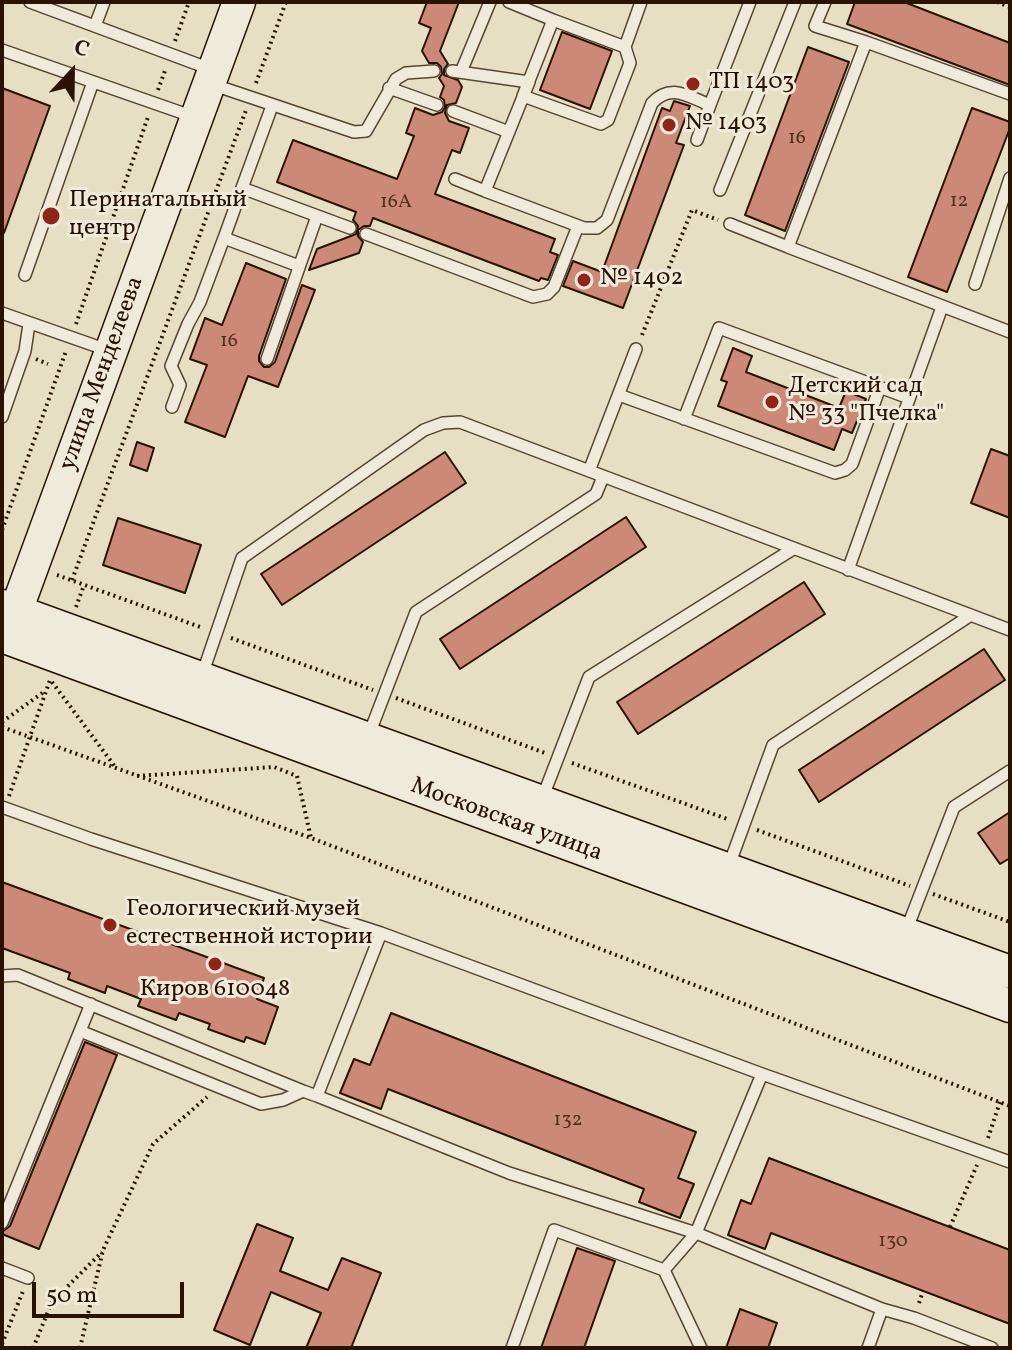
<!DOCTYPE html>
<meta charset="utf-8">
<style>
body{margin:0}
#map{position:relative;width:1012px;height:1350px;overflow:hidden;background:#e6dfc4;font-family:Vollkorn,serif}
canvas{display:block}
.frame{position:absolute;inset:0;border:4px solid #291200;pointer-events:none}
.north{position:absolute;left:32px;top:32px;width:80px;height:80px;-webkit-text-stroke:6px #efead9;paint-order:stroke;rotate:22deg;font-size:22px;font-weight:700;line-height:32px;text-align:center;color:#291200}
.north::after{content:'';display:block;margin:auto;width:28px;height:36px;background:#291200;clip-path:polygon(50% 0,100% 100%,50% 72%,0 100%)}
.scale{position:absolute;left:32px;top:1282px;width:152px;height:36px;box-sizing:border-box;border:4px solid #291200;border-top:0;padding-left:10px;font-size:24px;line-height:28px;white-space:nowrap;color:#291200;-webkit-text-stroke:6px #efead9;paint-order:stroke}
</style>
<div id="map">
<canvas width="1012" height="1350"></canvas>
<div class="frame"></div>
<div class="north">С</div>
<div class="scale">50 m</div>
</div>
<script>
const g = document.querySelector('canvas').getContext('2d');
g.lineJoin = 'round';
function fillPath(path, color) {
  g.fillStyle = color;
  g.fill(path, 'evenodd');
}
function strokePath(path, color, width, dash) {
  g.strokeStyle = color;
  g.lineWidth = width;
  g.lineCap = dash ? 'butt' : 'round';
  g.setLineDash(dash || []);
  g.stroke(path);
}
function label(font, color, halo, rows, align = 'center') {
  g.font = font + ' Vollkorn,serif';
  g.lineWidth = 6;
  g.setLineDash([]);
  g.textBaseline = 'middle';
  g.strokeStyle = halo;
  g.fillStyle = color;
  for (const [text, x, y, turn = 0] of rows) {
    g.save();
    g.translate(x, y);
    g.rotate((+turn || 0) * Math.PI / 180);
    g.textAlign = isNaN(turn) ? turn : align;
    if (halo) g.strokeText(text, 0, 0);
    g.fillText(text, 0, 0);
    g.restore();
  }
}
const building = new Path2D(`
 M427,2H459L440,51L448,64L444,69V75L458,80L462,87L456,103L447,105L445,113L449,121L469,128L460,153L452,150L435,194L555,239L550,252L558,255L548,280L541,278L539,281L373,218L370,226H364L358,230V236L363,242L359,253L309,270L317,249L356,234L358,226L353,220L356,212L277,182L293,140L397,179L414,136L406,133L415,108L433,115L442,112L445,107L444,100L440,97L444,86L439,78L442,74L441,67L437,63H429L422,51L431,28L419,23Z
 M855,2H904L1010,43V85L847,24Z
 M562,32L612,51L590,109L540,90Z
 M808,47L849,62L785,231L745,215Z
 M2,88L50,106L4,233H2Z
 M674,101L690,106L676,143L684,145L623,308L563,286L573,261L602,272L662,108L670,111Z
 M972,108L1010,122V128L947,292L908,277Z
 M246,263L286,279L259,356V361L264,367H269L275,362L302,285L315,290L278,387L248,376L225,437L185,422L207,365L190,359L205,318L222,325Z
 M733,348L752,356L746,372L839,408L846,391L866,399L852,433L842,429L834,450L718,406L727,382L721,380Z
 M137,442L154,448L147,471L130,465Z
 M991,449L1010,456V518L971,503Z
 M445,452L466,483L282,605L261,574Z
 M626,517L646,547L460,669L440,639Z
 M118,518L201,545L185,593L103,565Z
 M804,582L825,614L638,734L617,702Z
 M984,649L1005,680L819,802L799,770Z
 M1010,812V858L1000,864L978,833Z
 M2,882L264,978L257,999L278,1007L265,1044L246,1037L244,1042L208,1029L210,1024L179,1013L176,1020L138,1006L141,999L107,986L105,993L68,979L70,973L2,948Z
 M391,1013L696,1132L678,1178L694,1184L680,1218L639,1202L644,1189L388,1089L381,1109L340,1093L354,1059L370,1065Z
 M85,1042L117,1055L39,1249L2,1234V1232L10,1226Z
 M769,1158L1010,1250V1324L771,1233L765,1249L728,1235L741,1200L751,1204Z
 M257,1224L293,1238L280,1271L328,1290L342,1258L381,1273L351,1348H306L321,1313L271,1292L250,1345L214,1330Z
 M577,1248L615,1261L584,1348H541Z
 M740,1309L777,1323L768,1348H726Z`);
const path = new Path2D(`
 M997,2L1010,7
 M175,41L189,2
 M256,83L286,2
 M158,90L166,68
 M76,324L148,117
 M642,335L692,210L718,220
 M36,359L48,364
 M2,530L66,351
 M57,575L203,628
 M72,580L246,110
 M76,607L84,585
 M231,638L373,690
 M52,682L116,768
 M396,698L545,753
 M2,722L45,691
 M2,727L311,838L1010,1106
 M572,763L730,820
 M137,776L274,767L297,776L311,838
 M9,796L50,680
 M757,830L910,886
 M933,894L1010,922
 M988,1138L1000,1102
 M950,1227L977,1165
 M919,1303L923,1291
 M2,1344L23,1291
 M33,1348L52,1302L102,1252
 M80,1348L103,1250L153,1144L207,1097`);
const lane = new Path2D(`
 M30,2L213,70
 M509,2L553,20L523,96L601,124L608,120L630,63L625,47L641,2
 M825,2L815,26L866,42
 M553,20L625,47
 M95,26L104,2
 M2,50L194,117
 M452,71L529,82L485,191L584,228H597L607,220L652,103C671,83 687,96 710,105L750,2
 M461,72L490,2
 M211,84L354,132L366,131L396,79L406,73L434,71
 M389,88L437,105
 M272,106L242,188L350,228
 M453,111L509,132
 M697,140L710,105
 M455,179L485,191
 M242,188L224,238L299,266
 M720,190L795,2
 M730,224L788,247L866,42L1010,94
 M366,234L533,297L547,294L554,287L578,226
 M788,247L1010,332
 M25,275L93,82
 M975,284L1010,178
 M2,313L110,351
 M267,359L317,216
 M619,395L835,473L845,470L852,464L880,387
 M172,407L180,385L171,366L188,324L200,302L224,238
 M2,417L25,351L29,324
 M684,419L719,328L909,398
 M589,471L636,349
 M848,570L942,307
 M201,678L242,558L424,430L443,423L460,422L1010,630
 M368,737L416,612L596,494L603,477
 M542,799L589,677L793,549
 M2,807L91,839L381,933L762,1074L1010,1162
 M728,868L773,745L971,615
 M906,931L954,807L1010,771
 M2,976L18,975L303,1091
 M80,1031L91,1004
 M317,1096L509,1173L696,1233L882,1309L914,1318L992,1348
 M2,1223L80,1031L261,1104L283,1100L303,1091L317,1096L381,933
 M2,1268L28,1278
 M512,1348L554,1230L664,1270
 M701,1348L664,1270L696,1233L762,1074
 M868,1348L882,1309`);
const secondary = new Path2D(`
 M2,606L1010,972
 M9,630L239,2
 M2,636L1010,1006`);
const markers = [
 [693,84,8,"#8f2418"],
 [669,125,8,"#8f2418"],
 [51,216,10,"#8f2418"],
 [584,280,8,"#8f2418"],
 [772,402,8,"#8f2418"],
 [110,925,8,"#8f2418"],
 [215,964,8,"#8f2418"]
];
const numberNames = [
 ["16",797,139],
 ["12",959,202],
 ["16А",396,203],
 ["16",229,342],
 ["132",568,1121],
 ["130",893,1242]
];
const poiNames = [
 ["ТП 1403",709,84],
 ["№ 1403",685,125],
 ["Перинатальный",69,202],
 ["центр",69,230],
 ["№ 1402",600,280],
 ["Детский сад",788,388],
 ["№ 33 \"Пчелка\"",788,416],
 ["Геологический музей",126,911],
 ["естественной истории",126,939],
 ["Киров 610048",215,991,"center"]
];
const streetNames = [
 ["улица Менделеева",103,374,-70],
 ["Московская улица",506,821,20]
];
fillPath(building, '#cd8978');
strokePath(building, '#291200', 2);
strokePath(lane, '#584531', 14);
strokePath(secondary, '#291200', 35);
strokePath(path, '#291200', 4, [2, 4]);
strokePath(lane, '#efead9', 11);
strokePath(secondary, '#efead9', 32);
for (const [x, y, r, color] of markers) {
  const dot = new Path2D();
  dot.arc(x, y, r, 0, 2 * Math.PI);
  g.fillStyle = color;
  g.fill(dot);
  strokePath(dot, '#efead9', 3);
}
label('20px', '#52301e', null, numberNames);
label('24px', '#291200', '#efead9', poiNames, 'left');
label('24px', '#291200', '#efead9', streetNames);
</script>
